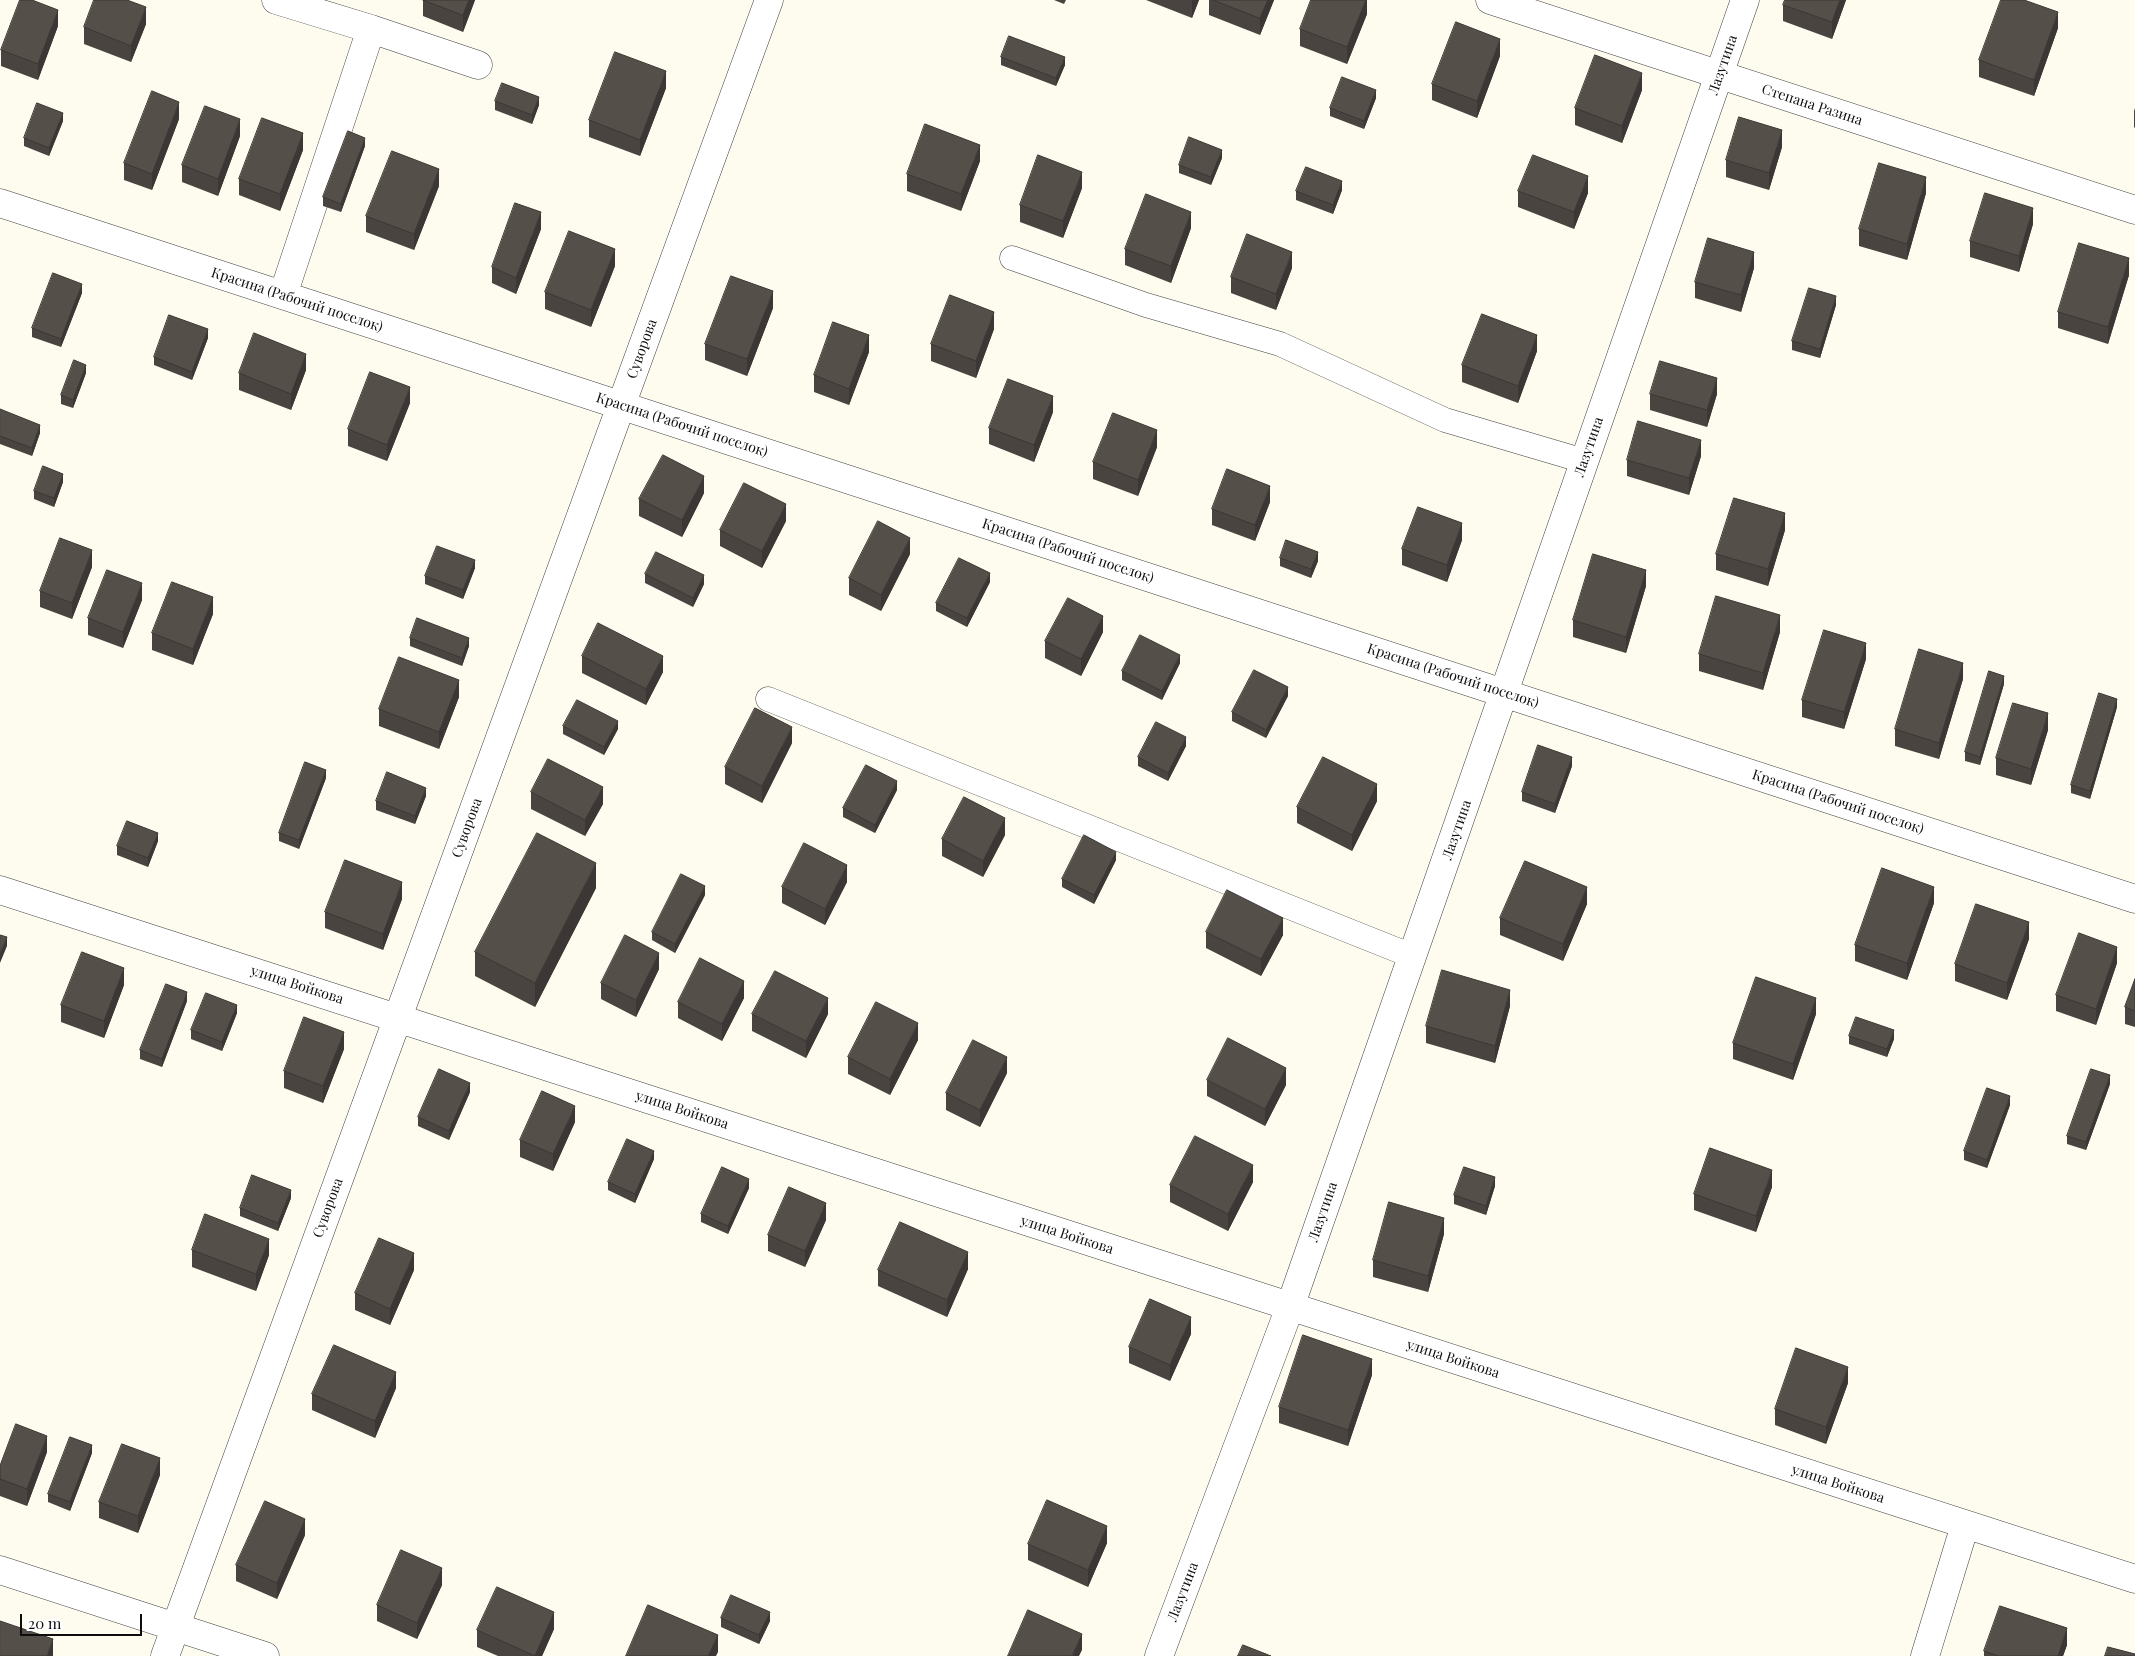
<!DOCTYPE html>
<meta charset="utf-8">
<style>
body{margin:0}
#map{position:relative;width:2135px;height:1656px;overflow:hidden;background:#fefcee;font-family:"Playfair Display",serif}
canvas{display:block}
.scale{position:absolute;left:20px;top:1614px;width:122px;height:22px;box-sizing:border-box;border:2px solid #0d0d0d;border-top:0;padding-left:6px;font-size:15px;line-height:18px;white-space:nowrap;color:#0d0d0d;-webkit-text-stroke:4px #fff;paint-order:stroke}
</style>
<div id="map">
<canvas width="2135" height="1656"></canvas>
<div class="scale">20 m</div>
</div>
<script>
const g = document.querySelector('canvas').getContext('2d');
g.lineJoin = 'round';
function strokePath(path, color, width, dash) {
  g.strokeStyle = color;
  g.lineWidth = width;
  g.lineCap = dash ? 'butt' : 'round';
  g.setLineDash(dash || []);
  g.stroke(path);
}
function fillPath(path, color) {
  g.fillStyle = color;
  g.fill(path, 'evenodd');
}
function label(font, color, halo, rows, align = 'center') {
  g.font = font + ' "Playfair Display",serif';
  g.lineWidth = 5;
  g.setLineDash([]);
  g.textBaseline = 'middle';
  g.strokeStyle = halo;
  g.fillStyle = color;
  for (const [text, x, y, turn = 0] of rows) {
    g.save();
    g.translate(x, y);
    g.rotate((+turn || 0) * Math.PI / 180);
    g.textAlign = isNaN(turn) ? turn : align;
    if (halo) g.strokeText(text, 0, 0);
    g.fillText(text, 0, 0);
    g.restore();
  }
}
const service = new Path2D(`
 M1012,258L1146,305L1280,344L1445,420L1584,461
 M768,699L1412,956`);
const minor = new Path2D(`
 M276,0L371,29L283,295
 M1490,0L2135,210
 M371,29L478,65
 M0,203L2135,899
 M0,890L2135,1579
 M0,1570L265,1656
 M165,1656L769,0
 M1159,1656L1290,1307L1745,0
 M1925,1656L1965,1525`);
const wall = new Path2D(`
 M423,0H475L463,32L423,16Z
 M1054,0H1066L1064,4Z
 M1146,0H1199L1192,18Z
 M1209,0H1274L1260,35L1209,15Z
 M1367,0V14L1347,64L1300,46V29Z
 M1846,0L1832,39L1783,21V5Z
 M146,24L131,62L84,44V27Z
 M58,26L38,80L1,66V50Z
 M2058,28L2034,96L1979,77V60Z
 M1500,56L1477,118L1432,100V84Z
 M1001,57L1065,65L1056,86L1001,65Z
 M666,88L640,156L589,137V120Z
 M1642,90L1622,143L1575,125V108Z
 M1376,98L1364,129L1330,116V108Z
 M495,101L539,105L532,124L495,110Z
 M2135,108V128L2134,127V111Z
 M179,119L152,190L124,180V163Z
 M63,121L49,156L24,146V138Z
 M240,136L218,196L182,182V165Z
 M365,146L341,212L323,206V197Z
 M1782,147L1769,190L1726,177V160Z
 M303,150L280,211L239,195V179Z
 M1222,158L1211,185L1179,173V165Z
 M980,161L961,211L907,191V174Z
 M439,186L414,250L366,232V216Z
 M1082,188L1063,238L1020,222V205Z
 M1342,190L1333,214L1296,200V191Z
 M1518,191L1588,193L1574,229L1518,207Z
 M1926,193L1907,260L1859,246V229Z
 M2033,224L2019,272L1970,257V241Z
 M1191,228L1171,283L1125,265V249Z
 M541,229L516,294L492,283V267Z
 M615,266L591,327L545,309V292Z
 M1292,268L1276,310L1231,293V277Z
 M1754,268L1741,312L1695,298V282Z
 M2129,275L2108,344L2058,328V312Z
 M82,293L61,347L32,337V328Z
 M1836,305L1820,358L1792,350V341Z
 M773,308L747,376L705,360V344Z
 M994,329L976,378L931,361V344Z
 M208,338L192,380L154,365V357Z
 M1537,351L1518,403L1462,382V365Z
 M869,352L849,405L814,392V375Z
 M306,370L291,410L239,390V373Z
 M86,373L73,408L61,404V395Z
 M1650,394H1717L1707,427L1650,410Z
 M410,403L387,461L348,446V429Z
 M0,409L40,433L32,456L0,444Z
 M1053,412L1034,462L989,444V428Z
 M1157,447L1138,496L1093,479V462Z
 M1701,456L1689,495L1627,476V460Z
 M63,482L54,507L34,499V491Z
 M704,493L682,537L639,516V499Z
 M1270,502L1255,541L1212,525V509Z
 M786,521L762,568L720,546V530Z
 M1785,530L1768,586L1716,570V554Z
 M1462,540L1447,582L1402,565V549Z
 M910,554L881,611L849,595V578Z
 M1280,558L1318,561L1311,578L1280,566Z
 M92,567L72,619L40,607V591Z
 M475,568L463,599L425,584V576Z
 M645,574L704,584L693,607L645,583Z
 M990,582L967,627L936,611V603Z
 M1646,586L1626,653L1573,637V620Z
 M142,600L123,648L88,635V618Z
 M213,614L193,665L152,650V633Z
 M1103,632L1081,676L1045,658V641Z
 M1780,632L1763,690L1699,671V654Z
 M410,638L469,646L462,666L410,646Z
 M582,656L663,672L646,705L582,673Z
 M1866,659L1844,729L1802,717V700Z
 M1180,663L1162,700L1122,680V671Z
 M1963,679L1939,759L1895,746V729Z
 M2004,684L1980,765L1965,761V752Z
 M1288,696L1266,738L1232,721V712Z
 M459,697L439,749L379,726V709Z
 M2117,707L2090,799L2071,793V785Z
 M563,726L618,729L604,755L563,734Z
 M2048,730L2031,785L1996,775V758Z
 M792,743L762,803L725,784V767Z
 M1186,746L1168,781L1138,766V757Z
 M1572,766L1555,813L1522,801V792Z
 M326,778L299,849L279,841V833Z
 M897,790L875,833L843,817V808Z
 M531,792L603,804L585,836L531,809Z
 M426,796L415,824L376,810V801Z
 M1377,801L1352,851L1297,823V807Z
 M1005,835L983,877L942,856V839Z
 M158,841L148,867L117,855V846Z
 M1116,860L1094,904L1062,887V879Z
 M847,882L825,925L782,903V887Z
 M596,888L535,1007L475,976V952Z
 M705,895L675,953L652,940V932Z
 M402,899L383,950L325,928V912Z
 M1934,903L1907,980L1855,961V945Z
 M1587,904L1563,961L1500,935V918Z
 M1206,932L1283,935L1261,976L1206,948Z
 M2029,939L2007,1000L1955,981V964Z
 M2117,963L2096,1025L2056,1011V995Z
 M659,969L636,1017L601,999V983Z
 M2135,979V1027L2125,1024V1007Z
 M124,985L104,1038L61,1022V1005Z
 M744,998L722,1041L678,1018V1002Z
 M187,1001L162,1067L140,1059V1050Z
 M1510,1006L1495,1063L1426,1043V1026Z
 M237,1013L222,1051L191,1039V1030Z
 M752,1014H828L806,1058L752,1031Z
 M1816,1014L1793,1080L1733,1059V1043Z
 M1849,1036L1894,1039L1887,1057L1849,1044Z
 M918,1040L890,1095L848,1074V1057Z
 M344,1049L323,1103L284,1088V1071Z
 M1007,1073L980,1127L946,1110V1093Z
 M1207,1080L1286,1085L1265,1126L1207,1096Z
 M2110,1084L2086,1150L2067,1144V1136Z
 M470,1092L449,1140L418,1126V1117Z
 M2010,1105L1987,1168L1964,1160V1151Z
 M575,1122L553,1171L520,1157V1140Z
 M654,1159L635,1203L608,1190V1182Z
 M1253,1182L1228,1231L1170,1202V1185Z
 M1495,1186L1486,1215L1454,1204V1195Z
 M1772,1187L1756,1232L1694,1210V1194Z
 M749,1188L728,1234L701,1222V1214Z
 M291,1198L278,1231L240,1216V1208Z
 M826,1220L805,1267L768,1251V1235Z
 M1444,1234L1428,1292L1373,1277V1260Z
 M192,1250L269,1255L256,1291L192,1267Z
 M968,1269L947,1317L878,1286V1270Z
 M414,1270L390,1325L355,1310V1293Z
 M1191,1334L1170,1381L1129,1363V1347Z
 M1372,1375L1348,1446L1279,1423V1407Z
 M1848,1383L1826,1444L1775,1425V1409Z
 M396,1388L375,1438L312,1410V1394Z
 M47,1452L27,1506L0,1496V1466Z
 M92,1453L70,1511L48,1502V1494Z
 M160,1475L138,1533L99,1518V1502Z
 M305,1535L277,1599L236,1581V1565Z
 M1107,1543L1088,1587L1028,1560V1544Z
 M442,1585L417,1639L377,1621V1605Z
 M721,1618L770,1621L759,1644L721,1627Z
 M554,1629L542,1656H498L477,1647V1630Z
 M2067,1645L2063,1656H1984V1651Z`);
const shadedWall = new Path2D(`
 M469,0H475L463,32V15Z
 M1193,0H1199L1192,18V1Z
 M1268,0H1274L1260,35V18Z
 M1366,0H1367V14L1347,64V47Z
 M1840,0H1846L1832,39V22Z
 M146,7V24L131,62V46Z
 M58,10V26L38,80V64Z
 M2058,12V28L2034,96V80Z
 M1500,39V56L1477,118V101Z
 M1065,57V65L1056,86V78Z
 M666,71V88L640,156V140Z
 M1642,73V90L1622,143V126Z
 M1376,90V98L1364,129V121Z
 M539,97V105L532,124V115Z
 M179,102V119L152,190V174Z
 M63,113V121L49,156V148Z
 M240,119V136L218,196V179Z
 M1782,130V147L1769,190V173Z
 M303,133V150L280,211V194Z
 M365,138V146L341,212V204Z
 M980,145V161L961,211V194Z
 M1222,150V158L1211,185V177Z
 M439,169V186L414,250V234Z
 M1082,172V188L1063,238V221Z
 M1588,176V193L1574,229V212Z
 M1926,177V193L1907,260V244Z
 M1342,181V190L1333,214V205Z
 M2033,208V224L2019,272V256Z
 M541,212V229L516,294V278Z
 M1191,212V228L1171,283V266Z
 M615,249V266L591,327V310Z
 M1292,252V268L1276,310V294Z
 M1754,252V268L1741,312V295Z
 M2129,258V275L2108,344V327Z
 M82,284V293L61,347V339Z
 M773,291V308L747,376V359Z
 M1836,296V305L1820,358V349Z
 M994,312V329L976,378V361Z
 M208,329V338L192,380V372Z
 M869,335V352L849,405V389Z
 M1537,335V351L1518,403V386Z
 M306,354V370L291,410V394Z
 M86,365V373L73,408V400Z
 M1717,378V394L1707,427V410Z
 M410,387V403L387,461V445Z
 M1053,396V412L1034,462V445Z
 M40,425V433L32,456V448Z
 M1157,430V447L1138,496V480Z
 M1701,440V456L1689,495V478Z
 M63,474V482L54,507V498Z
 M704,476V493L682,537V520Z
 M1270,486V502L1255,541V525Z
 M786,504V521L762,568V551Z
 M1785,513V530L1768,586V569Z
 M1462,523V540L1447,582V565Z
 M910,538V554L881,611V595Z
 M92,550V567L72,619V603Z
 M1318,552V561L1311,578V569Z
 M475,560V568L463,599V590Z
 M1646,570V586L1626,653V637Z
 M990,573V582L967,627V618Z
 M704,575V584L693,607V598Z
 M142,583V600L123,648V632Z
 M213,597V614L193,665V649Z
 M1780,615V632L1763,690V673Z
 M1103,616V632L1081,676V659Z
 M469,638V646L462,666V658Z
 M1866,643V659L1844,729V712Z
 M1180,655V663L1162,700V691Z
 M663,656V672L646,705V689Z
 M1963,663V679L1939,759V743Z
 M2004,676V684L1980,765V757Z
 M459,680V697L439,749V732Z
 M1288,687V696L1266,738V730Z
 M2117,699V707L2090,799V791Z
 M2048,713V730L2031,785V769Z
 M618,721V729L604,755V747Z
 M792,727V743L762,803V786Z
 M1186,737V746L1168,781V773Z
 M1572,757V766L1555,813V804Z
 M326,770V778L299,849V840Z
 M897,781V790L875,833V825Z
 M1377,784V801L1352,851V835Z
 M603,787V804L585,836V820Z
 M426,788V796L415,824V816Z
 M1005,818V835L983,877V861Z
 M158,833V841L148,867V858Z
 M1116,852V860L1094,904V895Z
 M596,863V888L535,1007V983Z
 M847,865V882L825,925V909Z
 M402,882V899L383,950V934Z
 M705,886V895L675,953V944Z
 M1587,887V904L1563,961V944Z
 M1934,887V903L1907,980V963Z
 M1283,918V935L1261,976V959Z
 M2029,922V939L2007,1000V983Z
 M7,937V946L0,963V954Z
 M2117,947V963L2096,1025V1009Z
 M659,953V969L636,1017V1000Z
 M124,968V985L104,1038V1021Z
 M744,981V998L722,1041V1024Z
 M1510,990V1006L1495,1063V1046Z
 M187,992V1001L162,1067V1059Z
 M828,998V1014L806,1058V1041Z
 M1816,998V1014L1793,1080V1064Z
 M237,1005V1013L222,1051V1042Z
 M918,1023V1040L890,1095V1079Z
 M1894,1030V1039L1887,1057V1049Z
 M344,1032V1049L323,1103V1086Z
 M1007,1057V1073L980,1127V1110Z
 M1286,1068V1085L1265,1126V1109Z
 M2110,1075V1084L2086,1150V1142Z
 M470,1083V1092L449,1140V1131Z
 M2010,1096V1105L1987,1168V1160Z
 M575,1106V1122L553,1171V1154Z
 M654,1151V1159L635,1203V1194Z
 M1253,1165V1182L1228,1231V1214Z
 M1772,1170V1187L1756,1232V1216Z
 M1495,1177V1186L1486,1215V1206Z
 M749,1179V1188L728,1234V1226Z
 M291,1190V1198L278,1231V1223Z
 M826,1203V1220L805,1267V1251Z
 M1444,1218V1234L1428,1292V1276Z
 M269,1239V1255L256,1291V1274Z
 M968,1252V1269L947,1317V1300Z
 M414,1253V1270L390,1325V1309Z
 M1191,1317V1334L1170,1381V1365Z
 M1372,1359V1375L1348,1446V1430Z
 M1848,1367V1383L1826,1444V1427Z
 M396,1372V1388L375,1438V1421Z
 M47,1436V1452L27,1506V1489Z
 M92,1445V1453L70,1511V1502Z
 M160,1458V1475L138,1533V1516Z
 M305,1519V1535L277,1599V1583Z
 M1107,1526V1543L1088,1587V1570Z
 M442,1568V1585L417,1639V1623Z
 M554,1612V1629L542,1656H535Z
 M770,1612V1621L759,1644V1635Z
 M2067,1628V1645L2063,1656H2058Z
 M1082,1634V1650L1079,1656H1072Z
 M718,1635V1652L716,1656H708Z
 M53,1639V1656H47Z`);
const building = new Path2D(`
 M20,0H32L58,10L38,64L1,50Z
 M94,0H127L146,7L131,46L84,27Z
 M423,0H469L463,15Z
 M1213,0H1268L1260,18Z
 M1311,0H1366L1347,47L1300,29Z
 M1785,0H1840L1832,22L1783,5Z
 M2001,0H2024L2058,12L2034,80L1979,60Z
 M1456,22L1500,39L1477,101L1432,84Z
 M1009,36L1065,57L1056,78L1001,57Z
 M615,52L666,71L640,140L589,120Z
 M1595,55L1642,73L1622,126L1575,108Z
 M1342,77L1376,90L1364,121L1330,108Z
 M502,83L539,97L532,115L495,101Z
 M152,91L179,102L152,174L124,163Z
 M37,103L63,113L49,148L24,138Z
 M205,106L240,119L218,179L182,165Z
 M1739,117L1782,130L1769,173L1726,160Z
 M262,118L303,133L280,194L239,179Z
 M925,124L980,145L961,194L907,174Z
 M348,131L365,138L341,204L323,197Z
 M1189,137L1222,150L1211,177L1179,165Z
 M392,151L439,169L414,234L366,216Z
 M1038,155L1082,172L1063,221L1020,205Z
 M1533,155L1588,176L1574,212L1518,191Z
 M1879,163L1926,177L1907,244L1859,229Z
 M1306,167L1342,181L1333,205L1296,191Z
 M1985,193L2033,208L2019,256L1970,241Z
 M1146,194L1191,212L1171,266L1125,249Z
 M515,203L541,212L516,278L492,267Z
 M569,231L615,249L591,310L545,292Z
 M1247,234L1292,252L1276,294L1231,277Z
 M1708,238L1754,252L1741,295L1695,282Z
 M2079,243L2129,258L2108,327L2058,312Z
 M53,273L82,284L61,339L32,328Z
 M731,276L773,291L747,359L705,344Z
 M1809,288L1836,296L1820,349L1792,341Z
 M950,295L994,312L976,361L931,344Z
 M1482,314L1537,335L1518,386L1462,365Z
 M169,315L208,329L192,372L154,357Z
 M833,322L869,335L849,389L814,375Z
 M254,333L306,354L291,394L239,373Z
 M74,360L86,365L73,400L61,395Z
 M1660,361L1717,378L1707,410L1650,394Z
 M370,372L410,387L387,445L348,429Z
 M1008,379L1053,396L1034,445L989,428Z
 M0,409L40,425L32,448L0,436Z
 M1113,413L1157,430L1138,480L1093,462Z
 M1638,421L1701,440L1689,478L1627,460Z
 M663,455L704,476L682,520L639,499Z
 M43,466L63,474L54,498L34,491Z
 M1227,469L1270,486L1255,525L1212,509Z
 M744,483L786,504L762,551L720,530Z
 M1734,498L1785,513L1768,569L1716,554Z
 M1418,507L1462,523L1447,565L1402,549Z
 M878,521L910,538L881,595L849,578Z
 M60,538L92,550L72,603L40,591Z
 M1286,540L1318,552L1311,569L1280,558Z
 M437,546L475,560L463,590L425,576Z
 M656,552L704,575L693,598L645,574Z
 M1593,554L1646,570L1626,637L1573,620Z
 M959,558L990,573L967,618L936,603Z
 M107,570L142,583L123,632L88,618Z
 M172,582L213,597L193,649L152,633Z
 M1716,596L1780,615L1763,673L1699,654Z
 M1068,598L1103,616L1081,659L1045,641Z
 M417,618L469,638L462,658L410,638Z
 M598,623L663,656L646,689L582,656Z
 M1824,630L1866,643L1844,712L1802,700Z
 M1140,635L1180,655L1162,691L1122,671Z
 M1919,649L1963,663L1939,743L1895,729Z
 M399,657L459,680L439,732L379,709Z
 M1254,670L1288,687L1266,730L1232,712Z
 M1989,671L2004,676L1980,757L1965,752Z
 M2099,693L2117,699L2090,791L2071,785Z
 M577,700L618,721L604,747L563,726Z
 M2013,703L2048,713L2031,769L1996,758Z
 M755,708L792,727L762,786L725,767Z
 M1156,722L1186,737L1168,773L1138,757Z
 M1538,745L1572,757L1555,804L1522,792Z
 M1323,757L1377,784L1352,835L1297,807Z
 M548,759L603,787L585,820L531,792Z
 M305,762L326,770L299,840L279,833Z
 M866,765L897,781L875,825L843,808Z
 M387,772L426,788L415,816L376,801Z
 M964,797L1005,818L983,861L942,839Z
 M127,821L158,833L148,858L117,846Z
 M537,833L596,863L535,983L475,952Z
 M1084,835L1116,852L1094,895L1062,879Z
 M804,843L847,865L825,909L782,887Z
 M345,860L402,882L383,934L325,912Z
 M1525,861L1587,887L1563,944L1500,918Z
 M1882,868L1934,887L1907,963L1855,945Z
 M681,874L705,886L675,944L652,932Z
 M1227,890L1283,918L1261,959L1206,932Z
 M1976,904L2029,922L2007,983L1955,964Z
 M2079,933L2117,947L2096,1009L2056,995Z
 M0,935L7,937L0,954Z
 M625,935L659,953L636,1000L601,983Z
 M82,952L124,968L104,1021L61,1005Z
 M700,958L744,981L722,1024L678,1002Z
 M1442,970L1510,990L1495,1046L1426,1026Z
 M775,971L828,998L806,1041L752,1014Z
 M1756,977L1816,998L1793,1064L1733,1043Z
 M2135,979V1011L2125,1007Z
 M166,984L187,992L162,1059L140,1050Z
 M206,993L237,1005L222,1042L191,1030Z
 M876,1002L918,1023L890,1079L848,1057Z
 M304,1017L344,1032L323,1086L284,1071Z
 M1856,1017L1894,1030L1887,1049L1849,1036Z
 M1228,1038L1286,1068L1265,1109L1207,1080Z
 M973,1040L1007,1057L980,1110L946,1093Z
 M439,1069L470,1083L449,1131L418,1117Z
 M2091,1069L2110,1075L2086,1142L2067,1136Z
 M1987,1088L2010,1096L1987,1160L1964,1151Z
 M542,1091L575,1106L553,1154L520,1140Z
 M1195,1136L1253,1165L1228,1214L1170,1185Z
 M627,1139L654,1151L635,1194L608,1182Z
 M1710,1148L1772,1170L1756,1216L1694,1194Z
 M722,1167L749,1179L728,1226L701,1214Z
 M1464,1167L1495,1177L1486,1206L1454,1195Z
 M252,1175L291,1190L278,1223L240,1208Z
 M789,1187L826,1203L805,1251L768,1235Z
 M1389,1202L1444,1218L1428,1276L1373,1260Z
 M205,1214L269,1239L256,1274L192,1250Z
 M900,1222L968,1252L947,1300L878,1270Z
 M379,1238L414,1253L390,1309L355,1293Z
 M1150,1299L1191,1317L1170,1365L1129,1347Z
 M1303,1335L1372,1359L1348,1430L1279,1407Z
 M334,1345L396,1372L375,1421L312,1394Z
 M1796,1348L1848,1367L1826,1427L1775,1409Z
 M16,1424L47,1436L27,1489L0,1479V1466Z
 M70,1437L92,1445L70,1502L48,1494Z
 M122,1444L160,1458L138,1516L99,1502Z
 M1047,1500L1107,1526L1088,1570L1028,1544Z
 M265,1501L305,1519L277,1583L236,1565Z
 M401,1550L442,1568L417,1623L377,1605Z
 M497,1587L554,1612L535,1656L477,1630Z
 M731,1595L770,1612L759,1635L721,1618Z
 M648,1605L718,1635L708,1656H626Z
 M2000,1606L2067,1628L2058,1656H1998L1984,1651Z
 M1028,1610L1082,1634L1072,1656H1008Z
 M0,1621L53,1639L47,1656H0Z
 M1243,1645L1271,1656H1238Z
 M2108,1647L2135,1654V1656H2105Z`);
const streetNames = [
 ["Лазутина",1723,65,-71],
 ["Степана Разина",1812,105,18],
 ["Красина (Рабочий поселок)",297,300,18],
 ["Суворова",642,349,-70],
 ["Красина (Рабочий поселок)",682,425,18],
 ["Лазутина",1589,447,-71],
 ["Красина (Рабочий поселок)",1068,551,18],
 ["Красина (Рабочий поселок)",1453,676,18],
 ["Красина (Рабочий поселок)",1838,802,18],
 ["Суворова",467,828,-70],
 ["Лазутина",1457,830,-71],
 ["улица Войкова",297,985,18],
 ["улица Войкова",682,1110,18],
 ["Суворова",328,1208,-70],
 ["Лазутина",1323,1212,-71],
 ["улица Войкова",1067,1235,18],
 ["улица Войкова",1453,1359,18],
 ["улица Войкова",1838,1484,18],
 ["Лазутина",1183,1592,-69]
];
strokePath(service, '#404040', 25);
strokePath(minor, '#404040', 29);
strokePath(service, '#fff', 24);
strokePath(minor, '#fff', 28);
fillPath(wall, '#494440');
fillPath(shadedWall, '#3c3734');
fillPath(building, '#554f4a');
strokePath(building, '#3c3734', 1);
label('14px', '#0d0d0d', '#fff', streetNames);
</script>
